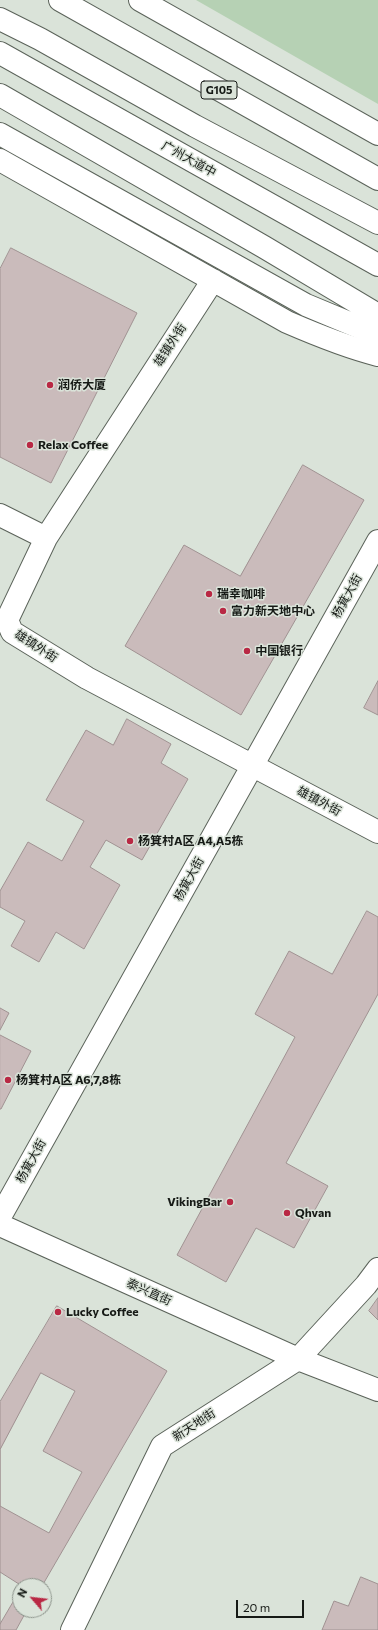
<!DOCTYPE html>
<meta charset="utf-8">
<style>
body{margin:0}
#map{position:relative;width:378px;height:1630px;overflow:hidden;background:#dae3d9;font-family:Commissioner,sans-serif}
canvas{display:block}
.north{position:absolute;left:12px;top:1578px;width:40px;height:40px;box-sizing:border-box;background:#dae3d9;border:1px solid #8c938b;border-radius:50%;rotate:298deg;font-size:11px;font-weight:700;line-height:16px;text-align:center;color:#161a16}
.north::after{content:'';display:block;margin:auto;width:14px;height:18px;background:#b92844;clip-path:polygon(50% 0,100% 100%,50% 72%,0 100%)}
.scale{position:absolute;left:236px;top:1600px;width:68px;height:18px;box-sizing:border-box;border:2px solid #161a16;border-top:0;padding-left:5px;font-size:12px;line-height:14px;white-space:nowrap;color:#161a16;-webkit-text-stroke:3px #dae3d9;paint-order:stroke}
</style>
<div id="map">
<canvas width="378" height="1630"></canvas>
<div class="north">N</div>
<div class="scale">20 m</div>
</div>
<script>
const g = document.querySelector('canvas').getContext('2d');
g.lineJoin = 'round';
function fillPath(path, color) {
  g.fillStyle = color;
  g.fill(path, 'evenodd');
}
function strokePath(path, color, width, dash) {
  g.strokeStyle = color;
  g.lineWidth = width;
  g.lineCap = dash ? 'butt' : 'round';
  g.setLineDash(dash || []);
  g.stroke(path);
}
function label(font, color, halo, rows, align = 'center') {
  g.font = font + ' Commissioner,"Noto Sans SC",sans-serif';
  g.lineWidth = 3;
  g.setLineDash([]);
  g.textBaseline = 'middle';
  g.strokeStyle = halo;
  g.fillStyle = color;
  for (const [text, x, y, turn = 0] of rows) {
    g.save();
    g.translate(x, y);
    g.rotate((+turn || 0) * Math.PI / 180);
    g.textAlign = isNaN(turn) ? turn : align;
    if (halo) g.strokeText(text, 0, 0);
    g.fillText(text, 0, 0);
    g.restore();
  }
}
const green = new Path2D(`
 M196,0H378V104Z`);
const building = new Path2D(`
 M11,248L137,313L51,483L0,457V269Z
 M303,465L364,500L241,715L125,646L184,545L240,576Z
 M378,681V715L364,708Z
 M127,719L171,744L161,763L188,779L142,860L106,840L90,867L120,885L84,949L56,932L39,962L11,946L25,921L0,907V891L28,842L62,861L84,821L46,800L86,730L113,745Z
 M367,911L378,917V994L286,1163L328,1186L294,1248L256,1228L226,1282L177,1255L295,1037L255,1014L289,951L332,974Z
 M0,1008L9,1013L0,1030Z
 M0,1035L31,1051L1,1109H0Z
 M378,1298V1320L369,1311Z
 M57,1306L167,1371L42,1586H20V1610H27L16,1630H0V1402Z
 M41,1373L75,1391L43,1451L82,1472L49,1533L0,1506V1450Z
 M0,1572L22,1586H20V1590L0,1624Z
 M361,1577L378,1584V1630H322L334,1601L348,1606Z`);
const minor = new Path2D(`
 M140,0L378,134
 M0,160L287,322C317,335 346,347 378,355
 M213,280L46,538L7,620L12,632L87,678L378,832
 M0,515L46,538
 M0,1217L378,541
 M0,1225L298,1359L378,1390
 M72,1630L162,1446L298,1359L366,1285L378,1269`);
const highway = new Path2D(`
 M60,0L378,179
 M0,19L40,39L195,126L378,223
 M0,53L378,265
 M0,95L264,247L378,315
 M0,134L306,305L378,335`);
const markers = [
 [50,385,4,"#b92844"],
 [30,445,4,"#b92844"],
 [209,594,4,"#b92844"],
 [223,611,4,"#b92844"],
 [247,651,4,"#b92844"],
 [130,841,4,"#b92844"],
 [8,1080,4,"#b92844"],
 [230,1202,4,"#b92844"],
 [287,1213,4,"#b92844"],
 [58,1312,4,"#b92844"]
];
const shields = [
 [219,90,36]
];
const shieldNames = [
 ["G105",219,90]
];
const streetNames = [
 ["广州大道中",189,159,29],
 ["雄镇外街",170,345,-57],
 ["杨箕大街",347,596,-61],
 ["雄镇外街",36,646,33],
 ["雄镇外街",319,801,28],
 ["杨箕大街",189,879,-61],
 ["杨箕大街",31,1161,-61],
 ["泰兴直街",149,1292,24],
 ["新天地街",194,1425,-33]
];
const poiNames = [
 ["润侨大厦",58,385],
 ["Relax Coffee",38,445],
 ["瑞幸咖啡",217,594],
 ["富力新天地中心",231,611],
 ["中国银行",255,651],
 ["杨箕村A区 A4,A5栋",138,841],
 ["杨箕村A区 A6,7,8栋",16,1080],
 ["VikingBar",222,1202,"right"],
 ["Qhvan",295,1213],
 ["Lucky Coffee",66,1312]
];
fillPath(green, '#b6d1b4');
fillPath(building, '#cabbbb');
strokePath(building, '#a09292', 1);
strokePath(minor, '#5b635a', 24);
strokePath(highway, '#5b635a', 24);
strokePath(minor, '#fff', 22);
strokePath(highway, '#fff', 22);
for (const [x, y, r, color] of markers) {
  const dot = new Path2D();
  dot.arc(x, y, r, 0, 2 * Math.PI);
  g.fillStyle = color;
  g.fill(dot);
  strokePath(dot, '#dae3d9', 1.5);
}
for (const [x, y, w] of shields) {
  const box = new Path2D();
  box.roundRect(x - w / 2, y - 9, w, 18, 3);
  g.fillStyle = '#dae3d9';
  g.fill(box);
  strokePath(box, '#161a16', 1);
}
label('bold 11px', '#161a16', null, shieldNames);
label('12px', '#161a16', '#dae3d9', streetNames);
label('bold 12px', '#161a16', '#dae3d9', poiNames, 'left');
</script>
